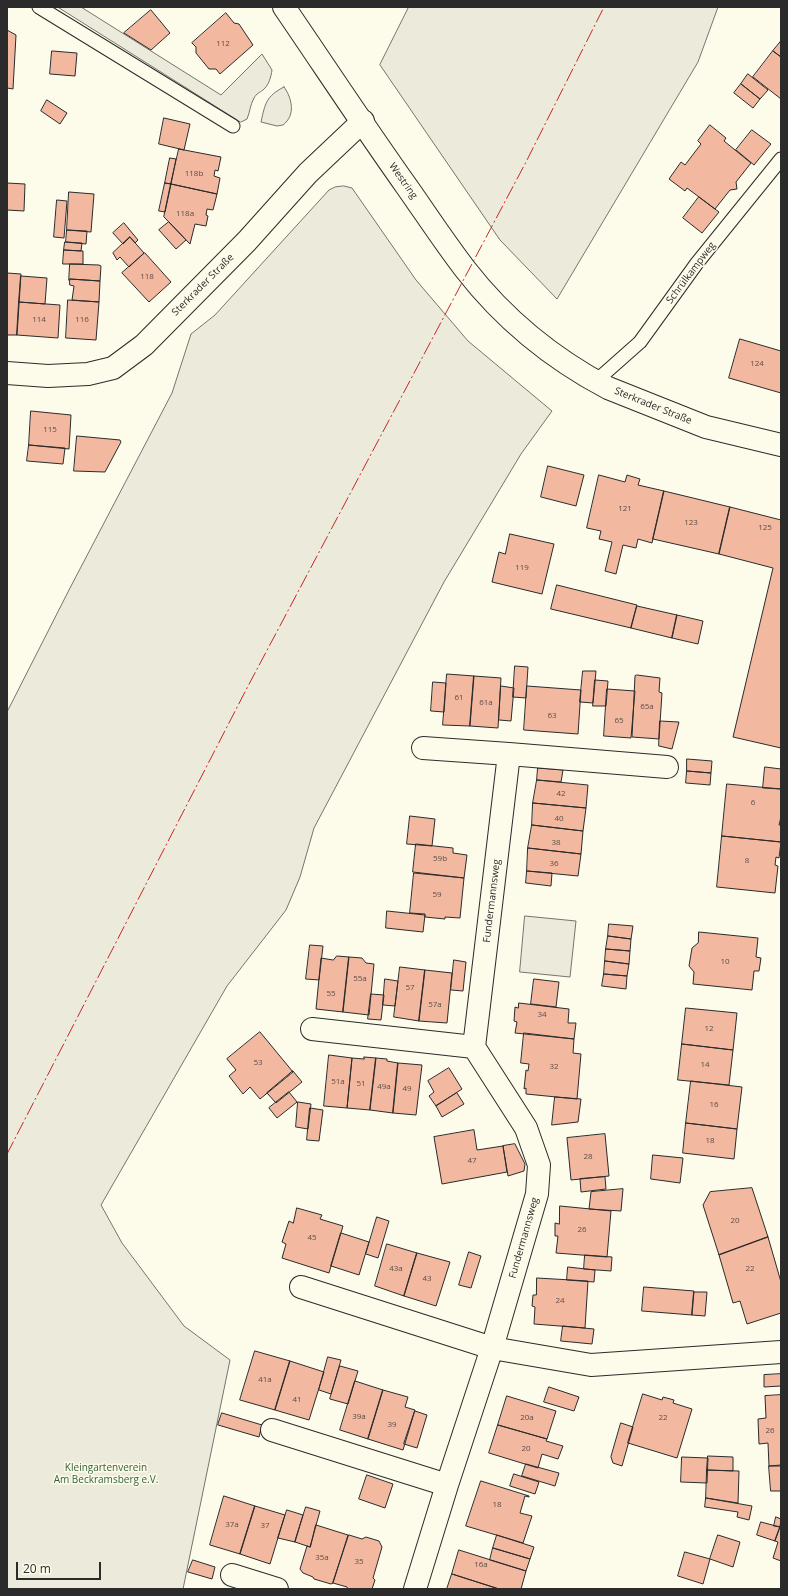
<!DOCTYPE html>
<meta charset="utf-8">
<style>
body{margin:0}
#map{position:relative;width:788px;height:1596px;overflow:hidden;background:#fdfbea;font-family:"Open Sans",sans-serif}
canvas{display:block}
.frame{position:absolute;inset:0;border:8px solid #2b2b2b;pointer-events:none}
.scale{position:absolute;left:16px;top:1562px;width:85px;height:18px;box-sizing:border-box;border:2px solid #2b2b2b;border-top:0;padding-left:5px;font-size:12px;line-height:14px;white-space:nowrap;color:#2b2b2b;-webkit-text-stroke:3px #fdfbea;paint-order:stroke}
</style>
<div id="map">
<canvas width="788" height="1596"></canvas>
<div class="frame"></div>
<div class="scale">20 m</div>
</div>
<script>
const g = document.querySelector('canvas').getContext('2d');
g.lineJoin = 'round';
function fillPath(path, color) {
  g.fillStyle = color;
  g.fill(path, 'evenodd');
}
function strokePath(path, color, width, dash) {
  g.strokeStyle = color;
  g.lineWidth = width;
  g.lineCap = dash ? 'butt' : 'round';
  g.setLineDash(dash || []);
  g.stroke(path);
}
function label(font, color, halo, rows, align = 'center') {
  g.font = font + ' "Open Sans",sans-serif';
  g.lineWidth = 3;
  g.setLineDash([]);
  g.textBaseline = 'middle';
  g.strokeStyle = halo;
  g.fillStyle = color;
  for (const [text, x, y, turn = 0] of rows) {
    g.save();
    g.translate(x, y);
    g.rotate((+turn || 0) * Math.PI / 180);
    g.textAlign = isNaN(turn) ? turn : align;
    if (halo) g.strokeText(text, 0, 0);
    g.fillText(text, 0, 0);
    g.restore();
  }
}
const green = new Path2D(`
 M58,7H81L221,95L262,54L272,70C271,77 269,85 263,90C259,93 257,93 254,98C250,105 250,112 247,119L241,122Z
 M409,7H718L698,62L557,299L500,240L380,65Z
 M284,87C292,98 296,115 283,125L277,126L261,122C265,104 266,96 284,87Z
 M344,186L352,188L416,280L468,341L552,411L521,454L444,582L314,828L300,877L286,910L227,986L101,1205L122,1243L184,1326L230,1360L183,1589H7V712L70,588L172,393L191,334L215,315L329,190L335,187Z
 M525,916L576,921L570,977L520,972Z`);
const building = new Path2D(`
 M151,10L170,33L151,50L124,33Z
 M226,13L234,23L239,24L253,45L220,74L216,69H209L196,53V47L192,43Z
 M7,30L16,35L13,89L7,88Z
 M781,41V57L773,51Z
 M52,51L77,53L75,76L50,74Z
 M773,51L781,57V99L753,77Z
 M748,74L768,90L760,99L741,84Z
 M741,84L760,99L753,108L734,93Z
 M47,100L67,113L60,124L41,111Z
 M164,118L190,124L184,150L159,144Z
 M710,125L726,138L724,141L751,163L736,182L737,189L730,190L715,209L687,188L685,191L669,179L681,162L685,165L701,144L698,141Z
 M752,130L771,144L754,165L736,150Z
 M179,149L221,157L218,171L215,170L214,176L220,178L217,194L171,184Z
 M170,158L176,159L171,184L165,183Z
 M7,183L25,184L24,211L7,210Z
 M165,183L171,184L165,212L159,211Z
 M171,184L217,194L213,210L207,209L206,215L208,216L206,226L195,224L190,244L164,217Z
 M69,192L94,194L91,232L67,230Z
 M699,197L719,212L702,233L683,218Z
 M57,200L67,201L64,238L54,237Z
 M169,222L186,240L176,249L159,230Z
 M124,223L138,240L135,243L130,237L123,244L113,233Z
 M67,230L87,231L86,244L66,242Z
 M130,237L144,253L129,267L120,257L117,260L113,253Z
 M65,242L82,243L81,251L64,250Z
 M64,250L83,251V264H63Z
 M145,253L171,282L149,302L122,273Z
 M70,264L99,265L101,266L100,281L70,279L69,280Z
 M7,273L21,274L17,335H7Z
 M21,276L47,278L45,304L19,302Z
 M70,279L100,281L99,302L72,300L74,286L70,285Z
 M68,300L99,302L96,340L66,338Z
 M19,302L60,305L58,338L17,335Z
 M740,339L781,351V393L729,378Z
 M31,411L71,415L69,449L29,445Z
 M77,436L120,440L121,442L105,472L74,471Z
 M29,445L65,448L63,464L27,461Z
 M548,466L584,475L576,506L541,497Z
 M599,475L625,482L627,475L640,479L638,485L664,491L652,543L638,539L636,548L623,545L616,574L605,571L612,542L599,539L601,531L587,528Z
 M664,491L730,507L719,554L653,539Z
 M730,507L781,520V748L733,737L773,568L719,554Z
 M510,534L554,544L542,594L492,582L499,552L505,554Z
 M557,585L637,605L631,628L551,609Z
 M637,606L677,615L672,638L631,628Z
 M677,615L703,621L698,644L672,638Z
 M515,666L528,667L526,698L513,697Z
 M583,671H596L593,703L580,702Z
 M447,674L474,676L470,726L443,725Z
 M637,675L660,678L659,692L662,693L659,739L632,737L635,676Z
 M474,676L501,678L498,728L470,726Z
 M595,680L608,681L606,706H593Z
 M433,682L446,683L444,712L431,711Z
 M501,686L514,688L511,721L499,720Z
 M527,686L581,690L578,734L524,730Z
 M607,689L635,691L631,738L604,736Z
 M660,721L679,722L672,749L659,746Z
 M687,759L712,761L711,773L687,771Z
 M765,767L781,769V789L763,788Z
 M538,768L563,770L561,782L537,780Z
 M687,771L711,773L710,785L686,783Z
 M537,780L588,785L586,808L533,803Z
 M727,784L781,789V817L779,825H781V842L722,836Z
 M533,803L586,808L583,831L532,825Z
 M410,816L435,819L432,846L407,844Z
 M532,825L583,831L581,854L528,848Z
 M722,836L781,842L779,858L776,857L775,865L778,866L775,893L717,887Z
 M416,844L453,848V853L467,855L464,878L413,872Z
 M528,848L581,854L578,876L527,871Z
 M527,871L552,873L551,886L526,883Z
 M414,873L464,878L460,918L445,917V919L425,917V914L410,913Z
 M387,911L425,915L423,932L386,928Z
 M609,924L633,926L631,939L608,936Z
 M699,932L758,938L756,957L761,958L759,971H754L752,990L693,984L694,972L689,966L692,948L698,943Z
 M608,936L631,939L630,951L606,949Z
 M310,945L323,946L319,980L306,979Z
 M606,949L630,951L629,964L605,961Z
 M337,956L349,957L343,1012L316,1009L321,958L333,960Z
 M349,957L362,958L366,963L374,964L369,1015L343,1012Z
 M454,960L466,962L463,991L451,990Z
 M605,961L629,964L627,976L604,974Z
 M400,967L425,970L419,1021L394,1017Z
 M425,970L452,973L447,1023L419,1021Z
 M604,974L627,976L626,989L602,986Z
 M385,979L398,981L395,1006L383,1005Z
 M534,979L559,982L556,1007L531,1004Z
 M371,994L384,995L381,1020L368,1019Z
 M519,1003L569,1009L568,1023H576L574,1039L515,1033L517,1022L514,1021L515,1007L518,1008Z
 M686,1008L737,1013L733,1050L682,1044Z
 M260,1032L293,1072L260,1099L250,1087L243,1094L229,1076L236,1070L227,1059Z
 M524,1033L574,1039L573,1053L581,1054L577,1099L526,1094V1088L524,1089L526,1070L528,1071L529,1064L521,1063Z
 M682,1044L733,1050L729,1085L678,1080Z
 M329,1055L352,1058L347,1108L324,1106Z
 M364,1057L376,1058L370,1110L347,1108L352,1058L364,1059Z
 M376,1058L387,1059V1061L398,1063L393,1113L370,1110Z
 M398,1063L422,1065L416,1115L393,1113Z
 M449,1068L462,1089L436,1106L429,1096L434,1092L428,1081Z
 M293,1071L302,1082L276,1103L267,1093Z
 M691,1081L742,1087L737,1129L686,1123Z
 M289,1092L297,1102L277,1118L269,1108Z
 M457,1093L464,1104L442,1117L436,1106Z
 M555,1097L581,1099L578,1122L552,1125Z
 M298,1102L311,1104L308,1129L296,1127Z
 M310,1108L323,1110L319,1141L307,1140Z
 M686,1123L737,1129L734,1159L683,1153Z
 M474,1130L477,1150L503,1146L507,1172L442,1184L434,1137Z
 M605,1134L609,1176L571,1180L567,1138Z
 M515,1144L525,1164L524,1171L508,1176L503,1146Z
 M653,1155L683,1158L680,1183L651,1179Z
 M605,1177L606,1189L581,1192L580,1179Z
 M752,1188L768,1237L719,1255L703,1205L710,1192Z
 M623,1189L621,1211L589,1209L591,1192Z
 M560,1206L611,1211L607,1257L556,1253L558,1236H555V1223L559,1224Z
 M297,1208L322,1215L320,1219L343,1226L329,1273L282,1258L286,1244L282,1242L289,1221L293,1223Z
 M377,1217L389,1221L378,1258L366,1254Z
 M341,1233L369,1242L359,1275L331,1266Z
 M768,1237L781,1282V1313L747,1324L740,1301L733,1303L719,1255Z
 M387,1244L417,1253L404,1296L375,1286Z
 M469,1252L481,1256L471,1288L459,1285Z
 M417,1253L450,1262L436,1306L404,1296Z
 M585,1255L612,1257L611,1271L584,1269Z
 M568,1267L595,1270L594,1282L567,1280Z
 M537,1278L588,1281L585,1328L534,1324L535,1307L532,1306L533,1295H536Z
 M644,1287L694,1291L692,1315L642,1311Z
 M694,1292H707L705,1316L692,1315Z
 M563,1326L594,1329L592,1344L561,1341Z
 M255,1351L290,1361L275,1410L240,1400Z
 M328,1357L341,1360L331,1394L319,1390Z
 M290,1361L324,1372L309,1420L275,1410Z
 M340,1366L358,1371L348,1404L330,1399Z
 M781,1374V1386L764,1387V1375Z
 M355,1381L383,1390L368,1439L340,1430Z
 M549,1387L579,1397L574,1411L544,1402Z
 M383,1390L408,1397L405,1407L415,1410L403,1450L368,1439Z
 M643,1394L662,1400L663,1397L674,1400L673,1403L692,1409L677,1458L628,1443Z
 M781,1395V1465L769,1466L768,1443L759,1444L758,1419L766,1418L765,1396Z
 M507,1396L556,1411L547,1439L498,1425Z
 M415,1411L427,1415L417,1448L404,1444Z
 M222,1413L262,1425L259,1437L218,1425Z
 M621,1423L633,1427L622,1466L613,1463L611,1457Z
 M498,1425L547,1439L546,1441L563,1446L558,1459L542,1454L538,1468L489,1453Z
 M708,1456L733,1457V1471L707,1470Z
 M682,1457L708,1458L707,1483L681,1482Z
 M526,1464L559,1473L555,1486L522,1476Z
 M769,1466H781V1491H771Z
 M707,1470L739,1471L738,1503L706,1498Z
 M514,1474L539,1482L535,1494L510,1486Z
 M367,1475L393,1484L385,1508L359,1499Z
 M481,1481L529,1496V1497L525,1496L520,1513L532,1516L523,1543L466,1526Z
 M224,1496L255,1506L240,1554L210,1545Z
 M706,1498L752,1506L749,1520L737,1517L738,1512L705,1507Z
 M255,1506L285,1515L270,1564L240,1554Z
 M306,1507L320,1511L310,1547L295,1542Z
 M287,1510L303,1515L295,1542L278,1538Z
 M776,1517L781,1519L780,1527L774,1526Z
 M761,1522L780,1527L775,1541L757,1535Z
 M781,1524V1561L773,1558L778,1542L775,1541Z
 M316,1525L348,1535L333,1583L331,1584L314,1579L313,1577L303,1573L300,1569L307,1546L310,1547Z
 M349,1535L362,1539L366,1537L379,1541L382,1547L373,1578L375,1580L372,1589H348L347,1587L333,1583Z
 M497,1535L534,1547L530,1559L493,1548Z
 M718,1535L740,1542L733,1567L710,1559Z
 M493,1548L530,1559L526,1571L490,1560Z
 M459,1550L526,1571L521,1589H499L452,1574Z
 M685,1552L710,1559L703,1584L678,1576Z
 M193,1560L215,1567L212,1579L188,1572Z
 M452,1574L499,1589H447Z`);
const service = new Path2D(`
 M39,7L233,126
 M596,381L640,342L697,263L781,159`);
const minor = new Path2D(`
 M7,373L48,376L88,374L113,368L144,345L247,241L308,173L363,121
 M423,748L509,754
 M312,1029L474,1047
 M301,1287L492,1348L591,1365L781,1352
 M272,1430L447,1485
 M232,1575L277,1589
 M415,1589L447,1485L492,1348L537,1194L539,1165L526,1128L474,1047L509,754L667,767`);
const secondary = new Path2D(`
 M284,7C325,67 365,128 407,187C426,214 445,243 465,269C503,318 553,359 608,388L706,427L781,445`);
const power = new Path2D(`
 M7,1154L247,688L526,162L604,7`);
const numberNames = [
 ["112",223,44],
 ["118b",194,174],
 ["118a",185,214],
 ["118",147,277],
 ["114",39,320],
 ["116",82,320],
 ["124",757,364],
 ["115",50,430],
 ["121",625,509],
 ["123",691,523],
 ["125",765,528],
 ["119",522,568],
 ["61",459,698],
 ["61a",486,703],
 ["65a",647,707],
 ["63",552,716],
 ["65",619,721],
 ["42",561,794],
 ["6",753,803],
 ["40",559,819],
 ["38",556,843],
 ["59b",440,859],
 ["8",747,861],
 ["36",554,864],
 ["59",437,895],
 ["10",725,962],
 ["55a",360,979],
 ["57",410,988],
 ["55",331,994],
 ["57a",435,1005],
 ["34",542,1015],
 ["12",709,1029],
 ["53",258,1063],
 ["14",705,1065],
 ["32",554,1067],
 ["51a",338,1082],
 ["51",361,1084],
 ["49a",384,1087],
 ["49",407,1089],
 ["16",714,1105],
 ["18",710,1141],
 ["28",588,1157],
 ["47",472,1161],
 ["20",735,1221],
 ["26",582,1230],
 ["45",312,1238],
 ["43a",396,1269],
 ["22",750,1269],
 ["43",427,1279],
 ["24",560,1301],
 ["41a",265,1380],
 ["41",297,1400],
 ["39a",359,1417],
 ["20a",527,1418],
 ["22",663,1418],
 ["39",392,1425],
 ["26",770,1431],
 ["20",526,1449],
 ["18",497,1505],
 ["37a",232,1525],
 ["37",265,1526],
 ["35a",322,1558],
 ["35",359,1562],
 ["16a",481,1565]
];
const streetNames = [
 ["Westring",403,181,55],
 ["Schrülkampweg",691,273,-53],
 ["Sterkrader Straße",203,285,-45],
 ["Sterkrader Straße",653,406,22],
 ["Fundermannsweg",492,901,-83],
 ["Fundermannsweg",524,1238,-74]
];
const parkNames = [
 ["Kleingartenverein",106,1468],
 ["Am Beckramsberg e.V.",106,1480]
];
fillPath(green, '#ecebdb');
strokePath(green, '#74746e', 1);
fillPath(building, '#f2b8a0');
strokePath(building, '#2b2b2b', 1);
strokePath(service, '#2b2b2b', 15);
strokePath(minor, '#2b2b2b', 24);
strokePath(secondary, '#2b2b2b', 24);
strokePath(service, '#fdfbea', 13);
strokePath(minor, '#fdfbea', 22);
strokePath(secondary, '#fdfbea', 22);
strokePath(power, '#c62828', 1, [14, 3, 2, 3]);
label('8px', '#5d4e48', null, numberNames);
label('10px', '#2b2b2b', '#fdfbea', streetNames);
label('10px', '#34623c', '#fdfbea', parkNames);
</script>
